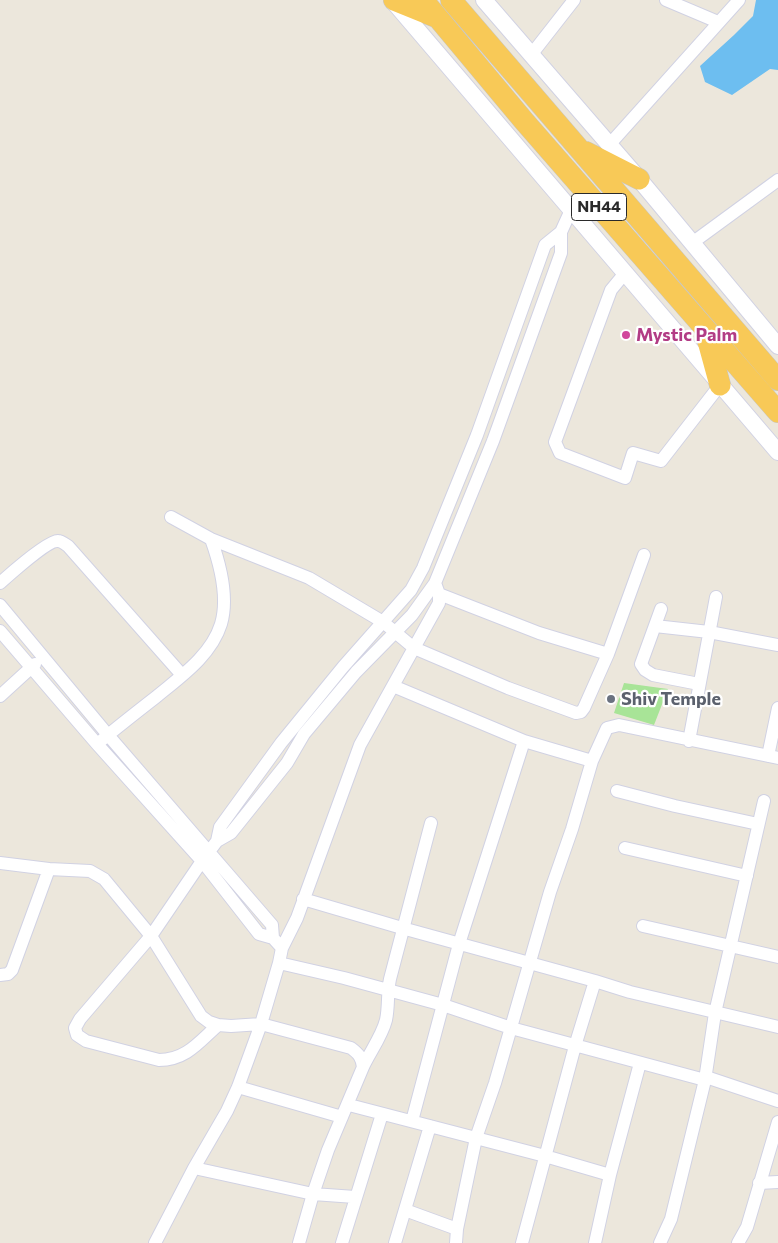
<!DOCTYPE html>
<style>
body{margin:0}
canvas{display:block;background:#ece7dc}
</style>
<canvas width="778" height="1243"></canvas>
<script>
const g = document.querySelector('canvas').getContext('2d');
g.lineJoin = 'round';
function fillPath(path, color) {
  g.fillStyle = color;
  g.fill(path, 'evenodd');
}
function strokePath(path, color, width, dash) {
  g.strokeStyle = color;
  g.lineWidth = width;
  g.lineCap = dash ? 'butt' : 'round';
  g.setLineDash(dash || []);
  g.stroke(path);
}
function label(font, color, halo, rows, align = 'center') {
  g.font = font + ' Commissioner,sans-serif';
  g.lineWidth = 4.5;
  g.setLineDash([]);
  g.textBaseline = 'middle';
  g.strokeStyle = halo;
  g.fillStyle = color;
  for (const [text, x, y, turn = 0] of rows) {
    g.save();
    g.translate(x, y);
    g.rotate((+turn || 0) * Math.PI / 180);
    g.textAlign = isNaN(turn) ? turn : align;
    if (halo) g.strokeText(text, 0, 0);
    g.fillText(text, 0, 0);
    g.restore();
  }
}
const green = new Path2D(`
 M624,683L668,689L654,725L614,713Z`);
const water = new Path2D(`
 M756,0H778V70L770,69L732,95L705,82L700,66L734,35L753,16Z`);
const minor = new Path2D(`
 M666,0L718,22
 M531,55L574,0
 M609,145L739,0
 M692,243L778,180
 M625,273L611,290L555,442L560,453L625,478L633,453L661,461L720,385
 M171,517L211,539L309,578L383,622L414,648L508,688L576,713L581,712L584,708L608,654L644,555
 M0,583C9,575 48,540 58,541C61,541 65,544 68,546L182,675
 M439,594L539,633L608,654
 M0,605L108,735L272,925L273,938L282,948
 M661,609L641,664L645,670L653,675L699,684
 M655,626L709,632L778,645
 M0,631L97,744L202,861L259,934L273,938
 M393,686L524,741L592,761
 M0,696L35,664
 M102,740C120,725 138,711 156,697C180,677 211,656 221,624C229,597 220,564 211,539
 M689,741L716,597
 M768,756L778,708
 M617,791L675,806L758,824
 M217,841L220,827L281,743L343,667L411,590L423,568L477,435L545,245L561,232
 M625,848L747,876
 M0,863L49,869L12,970L8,974L0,975
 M49,869L90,871L104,879L151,936L201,1016L209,1022L218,1025L231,1026L261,1024L351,1048C359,1054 362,1058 363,1067L328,1150L313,1194L299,1243
 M303,899L402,928L595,981L630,992L778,1027
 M643,926L778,957
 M279,963L344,978L443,1005L511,1028L705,1080
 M218,1025C199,1042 186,1060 159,1060L86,1041L77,1035L75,1028L80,1019L151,936L202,861L217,841L231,833L287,763L304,734L356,672L412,615L435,583L493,441L561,253V232L571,210
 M363,1067C370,1052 382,1036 386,1020C389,1006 387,993 390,979L431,823
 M706,1077L778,1101
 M238,1087L342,1117
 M349,1105L545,1156L610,1175
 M412,1121L459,944L524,741
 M194,1168L313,1194L355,1197
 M759,1183L778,1182
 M405,1210L457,1229
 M155,1243L194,1168L227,1111L238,1087L261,1024L279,963L282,948L297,918L360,745L439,603V594L435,583
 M342,1243L382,1114
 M395,1243L430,1126
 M456,1243L457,1229L476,1138L495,1083L550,892L572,829L592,761L607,728L619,725L778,758
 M522,1243L575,1046L595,981
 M595,1243L610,1175L640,1063
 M660,1243L671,1219L705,1080L715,1013L764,801
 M738,1243L747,1227L778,1122`);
const tertiary = new Path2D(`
 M392,0L778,452
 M484,0L639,179L778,346`);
const trunk = new Path2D(`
 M394,0L436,17
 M423,0L524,121L778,412
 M451,0L778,380
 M586,152L639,179
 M706,334L720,385`);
const markers = [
 [626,335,5,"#d1479c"],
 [611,699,5,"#6b7280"]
];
const shields = [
 [599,207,55]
];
const shieldNames = [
 ["NH44",599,207]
];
const hotelNames = [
 ["Mystic Palm",636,335]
];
const worshipNames = [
 ["Shiv Temple",621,699]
];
fillPath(green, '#a8e497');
fillPath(water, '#6dbef0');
strokePath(minor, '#d1d2e3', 14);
strokePath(tertiary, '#d1d2e3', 18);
strokePath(trunk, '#c8c8c8', 22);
strokePath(minor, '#fff', 12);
strokePath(tertiary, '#fff', 16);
strokePath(trunk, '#f8c957', 21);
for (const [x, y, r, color] of markers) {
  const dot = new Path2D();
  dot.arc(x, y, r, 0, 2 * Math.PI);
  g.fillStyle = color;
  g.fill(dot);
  strokePath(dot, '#fff', 2);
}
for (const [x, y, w] of shields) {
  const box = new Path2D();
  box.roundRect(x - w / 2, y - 13.5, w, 27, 4);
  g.fillStyle = '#fff';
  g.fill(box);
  strokePath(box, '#2a2a2a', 1);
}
label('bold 16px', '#2a2a2a', null, shieldNames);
label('bold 18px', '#b23c85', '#fff', hotelNames, 'left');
label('bold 18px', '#5b616d', '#fff', worshipNames, 'left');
</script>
